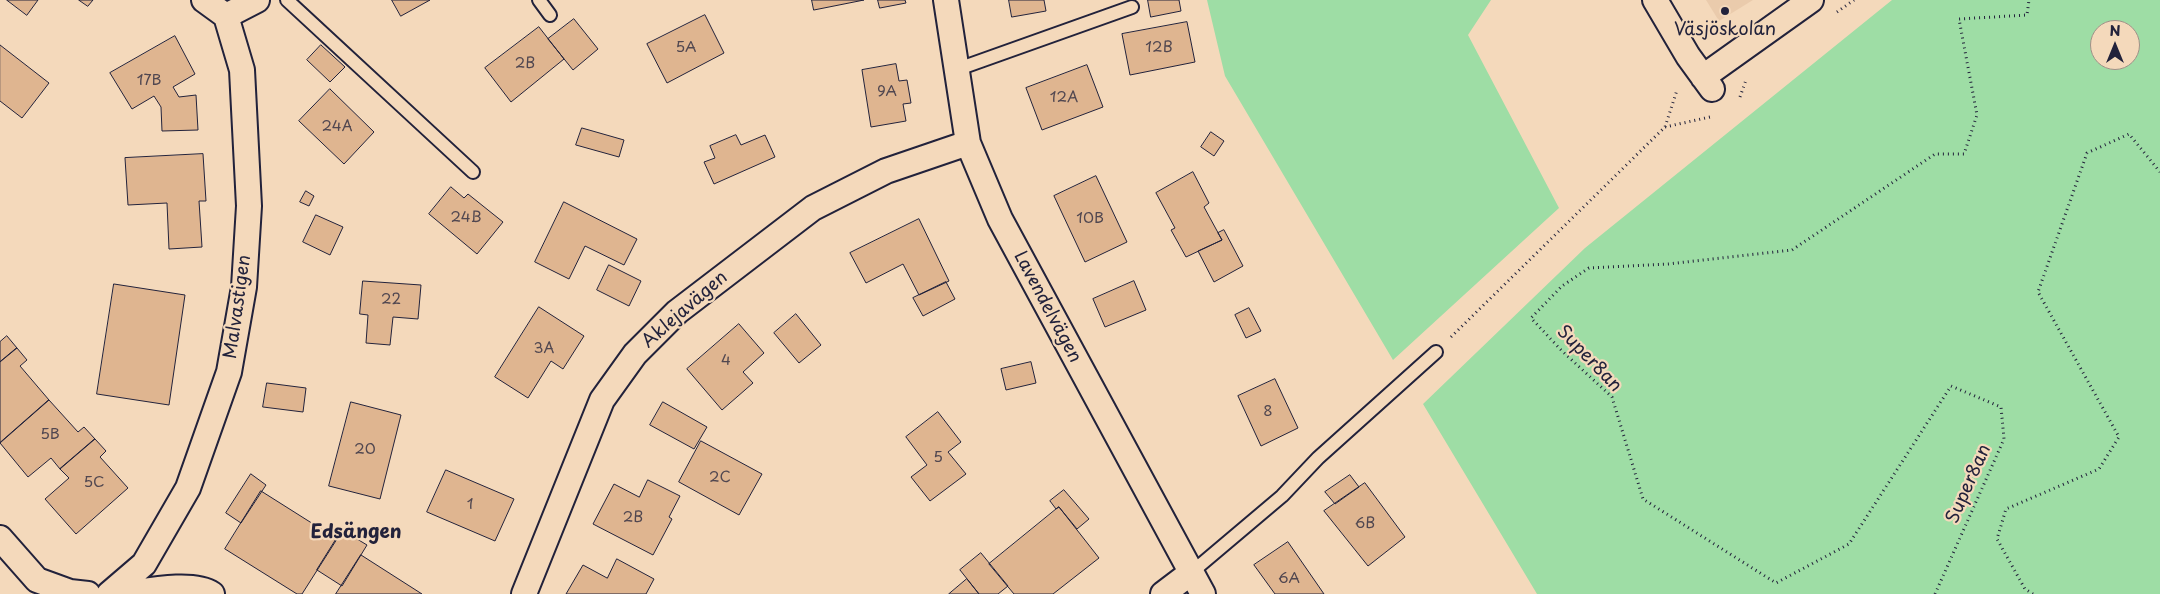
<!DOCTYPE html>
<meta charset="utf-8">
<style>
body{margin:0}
#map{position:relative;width:2160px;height:594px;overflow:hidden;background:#f4d9bb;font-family:"Playpen Sans",sans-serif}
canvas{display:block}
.north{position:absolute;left:2090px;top:20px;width:50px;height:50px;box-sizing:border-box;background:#f4d9bb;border:1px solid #a09088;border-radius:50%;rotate:0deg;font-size:14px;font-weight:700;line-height:20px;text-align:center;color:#22223b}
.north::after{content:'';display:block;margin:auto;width:18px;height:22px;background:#22223b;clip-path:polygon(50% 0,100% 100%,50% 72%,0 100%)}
</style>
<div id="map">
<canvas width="2160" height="594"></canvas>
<div class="north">N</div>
</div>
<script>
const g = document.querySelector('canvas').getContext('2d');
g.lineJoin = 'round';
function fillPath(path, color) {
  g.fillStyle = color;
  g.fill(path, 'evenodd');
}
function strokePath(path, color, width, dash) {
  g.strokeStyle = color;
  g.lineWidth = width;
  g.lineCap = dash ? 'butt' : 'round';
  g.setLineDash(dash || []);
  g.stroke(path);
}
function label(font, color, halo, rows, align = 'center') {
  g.font = font + ' "Playpen Sans",sans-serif';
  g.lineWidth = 4.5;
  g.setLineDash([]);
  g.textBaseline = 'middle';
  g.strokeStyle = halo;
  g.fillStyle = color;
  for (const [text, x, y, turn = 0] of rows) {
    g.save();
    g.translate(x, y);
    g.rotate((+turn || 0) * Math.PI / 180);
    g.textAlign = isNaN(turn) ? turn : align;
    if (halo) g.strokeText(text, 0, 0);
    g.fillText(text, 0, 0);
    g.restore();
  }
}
const built = new Path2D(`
 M1706,0H1753L1719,21Z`);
const green = new Path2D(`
 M1207,0H1491L1468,35L1559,208L1393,360L1225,76Z
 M1892,0H2160V594H1537L1423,404L1585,248ZM2100,30H2130V60H2100Z`);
const building = new Path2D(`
 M7,0H38L27,15Z
 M79,0H93L88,6Z
 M392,0H430L401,16Z
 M812,0H864L814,10Z
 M878,0H905L906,3L880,8Z
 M1009,0H1044L1046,11L1012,17Z
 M1148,0H1179L1181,11L1151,17Z
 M705,15L724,53L667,83L647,44Z
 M574,19L598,49L573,70L548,39Z
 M1187,22L1195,62L1130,75L1122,34Z
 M539,27L564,59L511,102L485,68Z
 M175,36L195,74L173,87L179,97L196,95L198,130L162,131L161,107L154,96L132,109L110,73Z
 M0,45L49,83L22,118L0,101Z
 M321,45L345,67L330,82L307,60Z
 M896,64L899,81L907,80L911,103L903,104L906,121L871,127L862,70Z
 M1087,65L1103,107L1042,130L1026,88Z
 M330,89L374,132L344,164L299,121Z
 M582,128L624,140L619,157L576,145Z
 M1211,132L1224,141L1214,156L1201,147Z
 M736,135L741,145L765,135L775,157L714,184L704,162L715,158L710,146Z
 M203,154L206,201H199L202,247L169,249L167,203L128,205L125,158Z
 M1193,172L1209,203L1204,207L1222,240L1186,257L1171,230L1175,228L1156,193Z
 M1096,176L1127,242L1085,262L1054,196Z
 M451,187L464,198L468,194L503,222L477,254L429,214Z
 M306,191L314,196L309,206L300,202Z
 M564,202L637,239L624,265L585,246L569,279L535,262Z
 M316,215L343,227L330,255L303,242Z
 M919,219L949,281L919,295L903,264L866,283L850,253Z
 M1224,230L1243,266L1214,282L1198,251L1222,240L1218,233Z
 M609,265L641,281L629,306L597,290Z
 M363,281L421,285L418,319L393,317L390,345L366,343L368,315L360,314Z
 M1134,281L1146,310L1105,327L1093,299Z
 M946,282L955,299L923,316L913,298Z
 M114,284L185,295L169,405L97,394Z
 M539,307L584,336L563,369L551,361L528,398L495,377Z
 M1249,308L1261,331L1246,338L1235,315Z
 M796,314L821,345L799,363L774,333Z
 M739,324L764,353L743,372L753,383L722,410L687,369Z
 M7,336L17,348L0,362V342Z
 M17,348L27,360L20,366L49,400L0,443V362Z
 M1031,362L1036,383L1006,390L1001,369Z
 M1275,379L1298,428L1261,446L1238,396Z
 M267,383L306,388L303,412L263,407Z
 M49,400L78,432L84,427L95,439L60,469L51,458L28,477L0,443Z
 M351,402L401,415L380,499L329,486Z
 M663,402L707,427L694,449L650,425Z
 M938,412L961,442L948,452L966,474L930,501L911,477L927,465L906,437Z
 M95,439L106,451L100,457L128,488L76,534L45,499L69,478L60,469Z
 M701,441L762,474L739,515L679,482Z
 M446,470L514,499L495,541L427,512Z
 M251,474L266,485L241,523L226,513Z
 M1350,475L1359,487L1335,504L1325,492Z
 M648,480L680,496L669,517L672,519L653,555L593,524L614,484L639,497Z
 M1365,483L1405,537L1368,566L1324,511Z
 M1064,490L1089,519L1077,529L1059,507L1056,509L1050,501Z
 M261,491L337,539L302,594H297L225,549Z
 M1059,507L1099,558L1053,594H1014L989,564Z
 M342,530L367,545L342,586L317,570Z
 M1288,542L1324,594H1275L1254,565Z
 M981,553L1008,586L998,594H979L960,570Z
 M361,555L422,594H336Z
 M617,559L654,579L646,594H566L583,565L607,578Z
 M967,579L979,594H949Z`);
const path = new Path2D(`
 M1837,12L1854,0
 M1740,97L1746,80
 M1665,127L1710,117
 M1451,337L1665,127L1677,90
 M1935,594L2004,439L2001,407L1951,386L1849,544L1776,583L1643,499L1612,397L1562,351L1531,318L1562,286L1589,268L1668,264L1792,250L1935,154H1964L1977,115L1959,19L2027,15L2029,0
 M2033,594L2025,589L1997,539L2006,509L2099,469L2119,437L2038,292L2087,153L2129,134L2160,172`);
const service = new Path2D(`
 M287,0L473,172
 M539,0L550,15
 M958,69L1132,7
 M1192,572L1282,496L1318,458L1436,352`);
const minor = new Path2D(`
 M946,0L968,143L1000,219L1203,594
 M1655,0L1688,56L1712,89
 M226,16L257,0
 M1703,77L1811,0
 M0,538L37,580L70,592L88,594
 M109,594L144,564L188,488L229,372L244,287L249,206L242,70L226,16L204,0
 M124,594C146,591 193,581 212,594
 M524,594L602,400L635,354L677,312L813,208L886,171L968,143
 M1163,594L1192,572`);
const markers = [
 [1725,11,5,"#22223b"]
];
const numberNames = [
 ["5A",686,48],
 ["12B",1159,48],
 ["2B",525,64],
 ["17B",149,81],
 ["9A",887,92],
 ["12A",1064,98],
 ["24A",337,127],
 ["24B",466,218],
 ["10B",1090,219],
 ["22",391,300],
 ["3A",544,349],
 ["4",726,361],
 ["8",1268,412],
 ["5B",50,435],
 ["20",365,450],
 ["5",938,458],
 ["2C",720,478],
 ["5C",94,483],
 ["1",470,505],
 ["2B",633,518],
 ["6B",1365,524],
 ["6A",1289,579]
];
const poiNames = [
 ["Väsjöskolan",1725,30]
];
const streetNames = [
 ["Malvastigen",238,307,-82],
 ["Lavendelvägen",1047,307,62],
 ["Aklejavägen",685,310,-41],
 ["Super8an",1589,359,46],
 ["Super8an",1969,484,-66]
];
const neighbourhoodNames = [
 ["Edsängen",356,533]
];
fillPath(built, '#eacbac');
fillPath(green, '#9edda5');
fillPath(building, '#dfb590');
strokePath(building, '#22223b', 1);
strokePath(service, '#22223b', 16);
strokePath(minor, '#22223b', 28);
strokePath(path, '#22223b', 3, [1, 4]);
strokePath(service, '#f4d9bb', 12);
strokePath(minor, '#f4d9bb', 24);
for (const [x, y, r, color] of markers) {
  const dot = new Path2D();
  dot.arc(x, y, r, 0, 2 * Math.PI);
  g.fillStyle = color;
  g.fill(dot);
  strokePath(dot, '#f4d9bb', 2);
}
label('15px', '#514750', null, numberNames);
label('18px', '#22223b', '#f4d9bb', poiNames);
label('18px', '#22223b', '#f4d9bb', streetNames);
label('bold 19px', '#22223b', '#f4d9bb', neighbourhoodNames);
</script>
